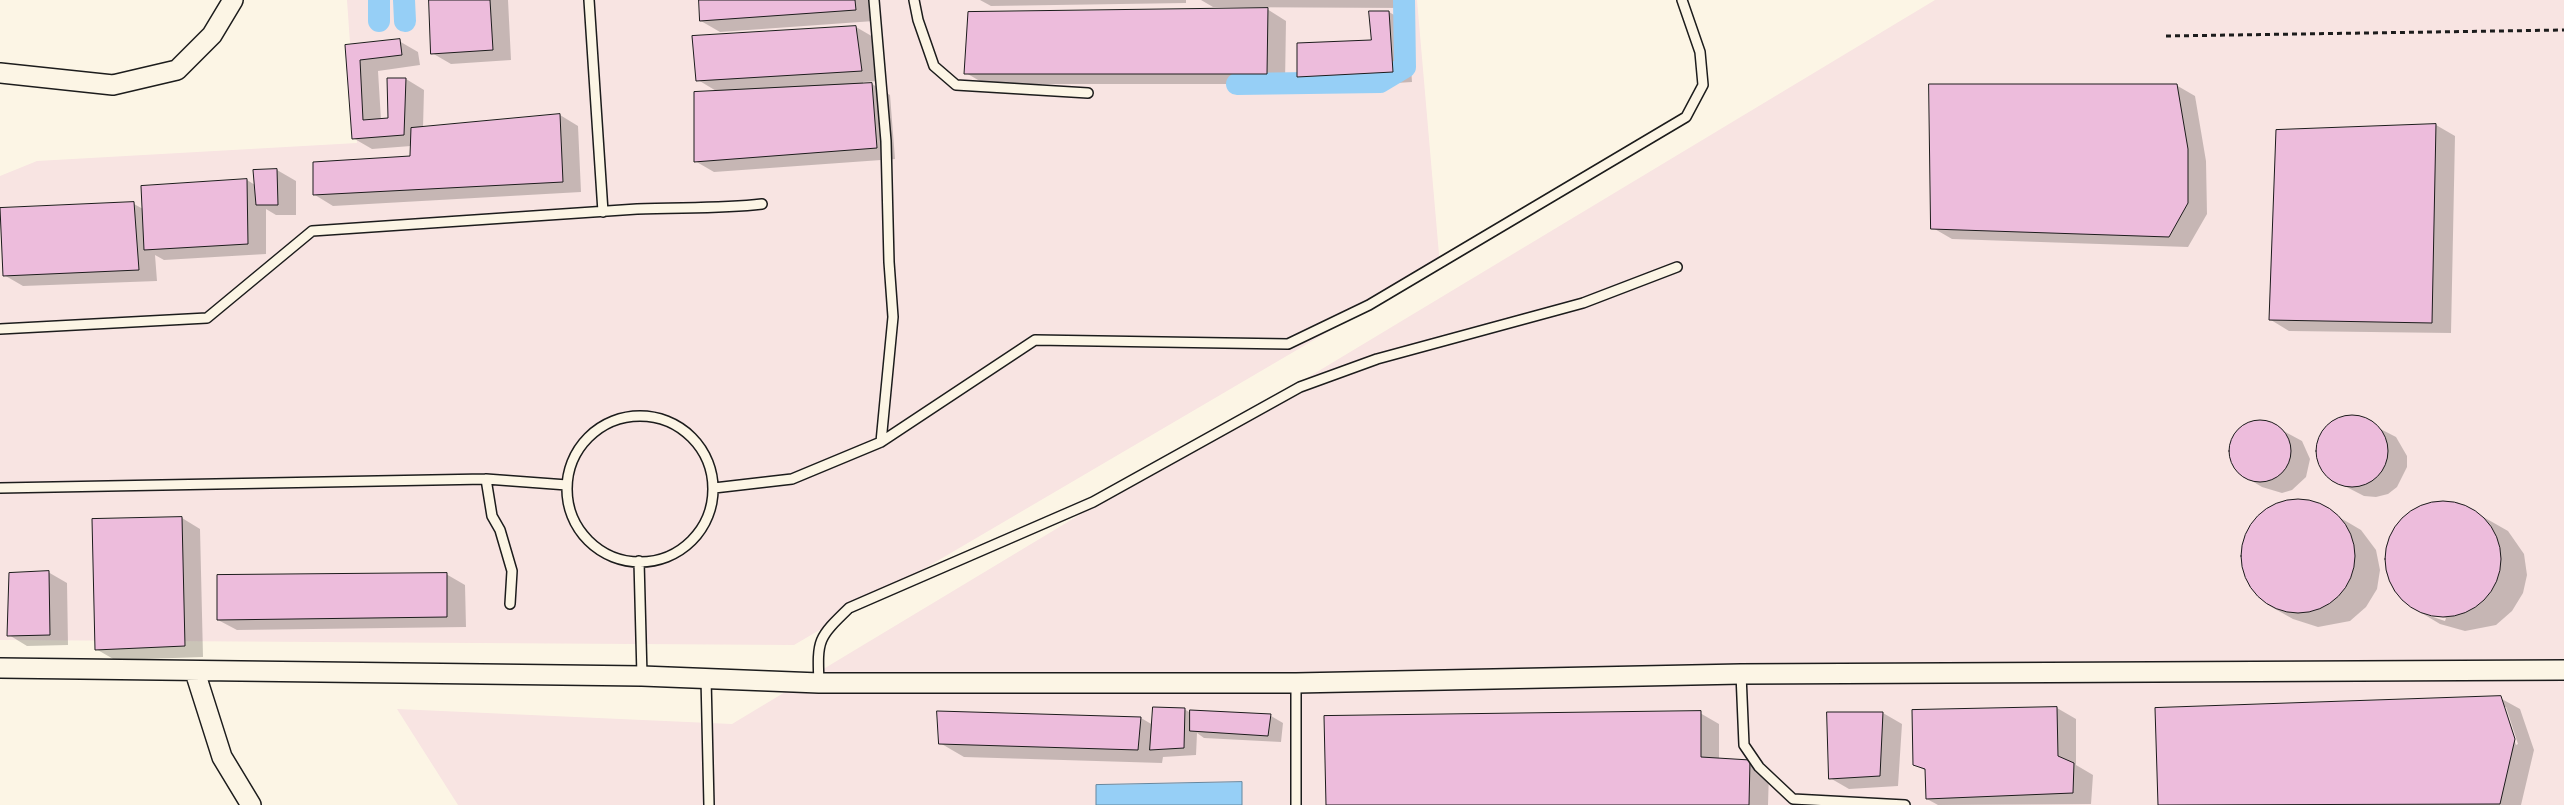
<!DOCTYPE html>
<style>
body{margin:0}
canvas{display:block;background:#fcf5e5}
</style>
<canvas width="2564" height="805"></canvas>
<script>
const g = document.querySelector('canvas').getContext('2d');
g.lineJoin = 'round';
function fillPath(path, color) {
  g.fillStyle = color;
  g.fill(path, 'evenodd');
}
function strokePath(path, color, width, dash) {
  g.strokeStyle = color;
  g.lineWidth = width;
  g.lineCap = dash ? 'butt' : 'round';
  g.setLineDash(dash || []);
  g.stroke(path);
}
const built = new Path2D(`
 M347,0H1417L1440,266L794,645L0,640V176L37,161L357,143Z
 M1935,0H2564V805H458L397,709L732,724Z`);
const water = new Path2D(`
 M1242,782V805H1096V785Z`);
const shadow = new Path2D(`
 M430,0H508L511,60L451,64L432,53Z
 M701,0H872L874,21L720,32L701,21Z
 M980,0H1186V3L991,6Z
 M1201,0H1403V8L1213,7Z
 M1267,9L1286,21L1285,84H985L966,73Z
 M1371,12H1389L1408,23L1412,82L1317,88L1298,77L1372,41Z
 M856,27L875,38L880,81L863,82V84H872L890,95L895,159L714,172L695,161L718,92L698,80Z
 M399,41L418,52L420,65L378,71L381,120L390,119L406,79L424,90L423,128L560,115L578,126L581,192L333,206L315,195L411,157V146L372,149L353,138L346,46Z
 M2176,85L2195,96L2206,161L2207,214L2188,247L1952,239L1933,228Z
 M2436,125L2455,136L2451,333L2289,331L2271,320Z
 M277,170L296,181V215H276L266,209V254L164,260L155,255L157,281L23,286L4,275L1,209L134,204L143,209L247,180L255,185Z
 M2346,417H2357L2396,437L2407,456V467L2397,487L2388,494L2376,497L2364,496L2333,480L2324,472L2319,461L2318,449L2320,438L2327,428Z
 M2265,421L2302,441L2310,459L2306,477L2292,490L2282,493L2262,487L2242,475L2230,458V448L2239,430L2247,424Z
 M2294,501L2315,503L2361,530L2376,550L2380,570L2377,589L2366,607L2350,621L2318,627L2293,619L2268,605L2249,586L2242,563L2244,540L2258,517L2275,506Z
 M2433,502H2457L2508,531L2524,554L2527,575L2523,593L2512,611L2496,625L2465,631L2440,624L2415,609L2394,591L2386,572V546L2396,525L2417,507ZM2423,612L2446,618L2445,621L2427,615Z
 M182,518L200,529L203,657L115,660L96,649Z
 M48,572L67,583L68,645L27,646L9,635Z
 M446,574L465,585L466,627L237,630L218,620Z
 M2500,698L2520,709L2534,750L2521,805H2160L2156,709ZM2503,707H2506L2518,744L2516,745Z
 M2057,708L2076,719V765L2093,775L2091,804L1938,805L1927,799L1926,771L1914,764V711Z
 M1184,709L1191,713L1271,716L1283,723L1281,742L1204,738L1197,733L1196,755L1163,757L1162,763L964,757L940,743L1141,718L1153,725Z
 M1700,713L1719,724V760L1750,761L1769,772L1768,805H1327Z
 M1828,713H1883L1902,724L1898,786L1849,789L1830,778Z`);
const canal = new Path2D(`
 M379,0V21
 M404,0L405,21
 M1237,84L1380,82L1405,67L1404,0`);
const building = new Path2D(`
 M429,0H490L493,50L431,54Z
 M699,0H855L856,10L700,21Z
 M1268,8L1267,74H964L968,12Z
 M1369,11H1389L1393,72L1297,77V43L1371,40Z
 M856,26L862,71L696,81L692,36Z
 M400,39L402,55L360,60L363,120L388,118L387,78H406L404,135L352,139L345,45Z
 M872,83L877,148L694,162V92Z
 M1929,84H2177L2188,149V203L2169,237L1931,229Z
 M560,114L563,182L313,195V162L410,156L411,128Z
 M2436,124L2432,323L2269,320L2276,130Z
 M277,169L278,205H256L253,170Z
 M247,179L248,244L144,250L141,186Z
 M134,202L139,270L3,276L0,208Z
 M2316 451a36 36 0 1 1 72 0a36 36 0 1 1-72 0Z
 M2229 451a31 31 0 1 1 62 0a31 31 0 1 1-62 0Z
 M2241 556a57 57 0 1 1 114 0a57 57 0 1 1-114 0Z
 M2385 559a58 58 0 1 1 116 0a58 58 0 1 1-116 0Z
 M182,517L185,646L95,650L92,519Z
 M49,571L50,635L7,636L9,573Z
 M447,573V617L217,620V575Z
 M2501,696L2515,739L2500,804L2158,805L2155,708Z
 M1153,707L1185,708L1184,748L1150,750Z
 M2057,707L2058,756L2074,763L2073,793L1926,799L1925,769L1913,765L1912,710Z
 M1190,710L1271,714L1268,736L1190,731Z
 M937,711L1141,717L1138,750L939,744Z
 M1701,711V757L1750,760L1749,805H1326L1324,716Z
 M1827,712H1883L1880,776L1829,779Z`);
const path = new Path2D(`
 M2166,36L2564,30`);
const service = new Path2D(`
 M589,0L603,212
 M874,0L886,141L889,262L893,317L881,442
 M914,0L918,20L934,66L956,85L1088,93
 M0,329L207,318L312,231L637,209C679,207 720,209 762,204
 M567 489a73 73 0 1 1 146 0a73 73 0 1 1-146 0Z
 M486,479L492,516L500,530L512,571L510,604
 M0,488L486,479L567,485
 M714,488L792,479L881,442L1035,340L1288,344L1369,305L1686,117L1703,85L1700,52L1682,0
 M639,561L642,676
 M1741,674L1744,745L1759,767L1793,799L1905,805
 M706,678L709,805
 M819,683C817,639 818,638 849,608L1093,502L1300,387L1377,359L1583,303L1677,267
 M1296,805V683`);
const minor = new Path2D(`
 M0,73L113,85L177,70L212,35L233,0
 M0,668L642,676L819,683H1296L1741,674L2564,670
 M195,672L222,757L251,805`);
fillPath(built, '#f8e4e2');
fillPath(water, '#96cff6');
strokePath(water, '#65879f', 1);
fillPath(shadow, '#0003');
strokePath(canal, '#96cff6', 22);
fillPath(building, '#edbcdc');
strokePath(building, '#1c1c1c', 1);
strokePath(service, '#1c1c1c', 12);
strokePath(minor, '#1c1c1c', 22);
strokePath(path, '#1c1c1c', 3, [5, 4]);
strokePath(service, '#fcf5e5', 9);
strokePath(minor, '#fcf5e5', 19);
</script>
